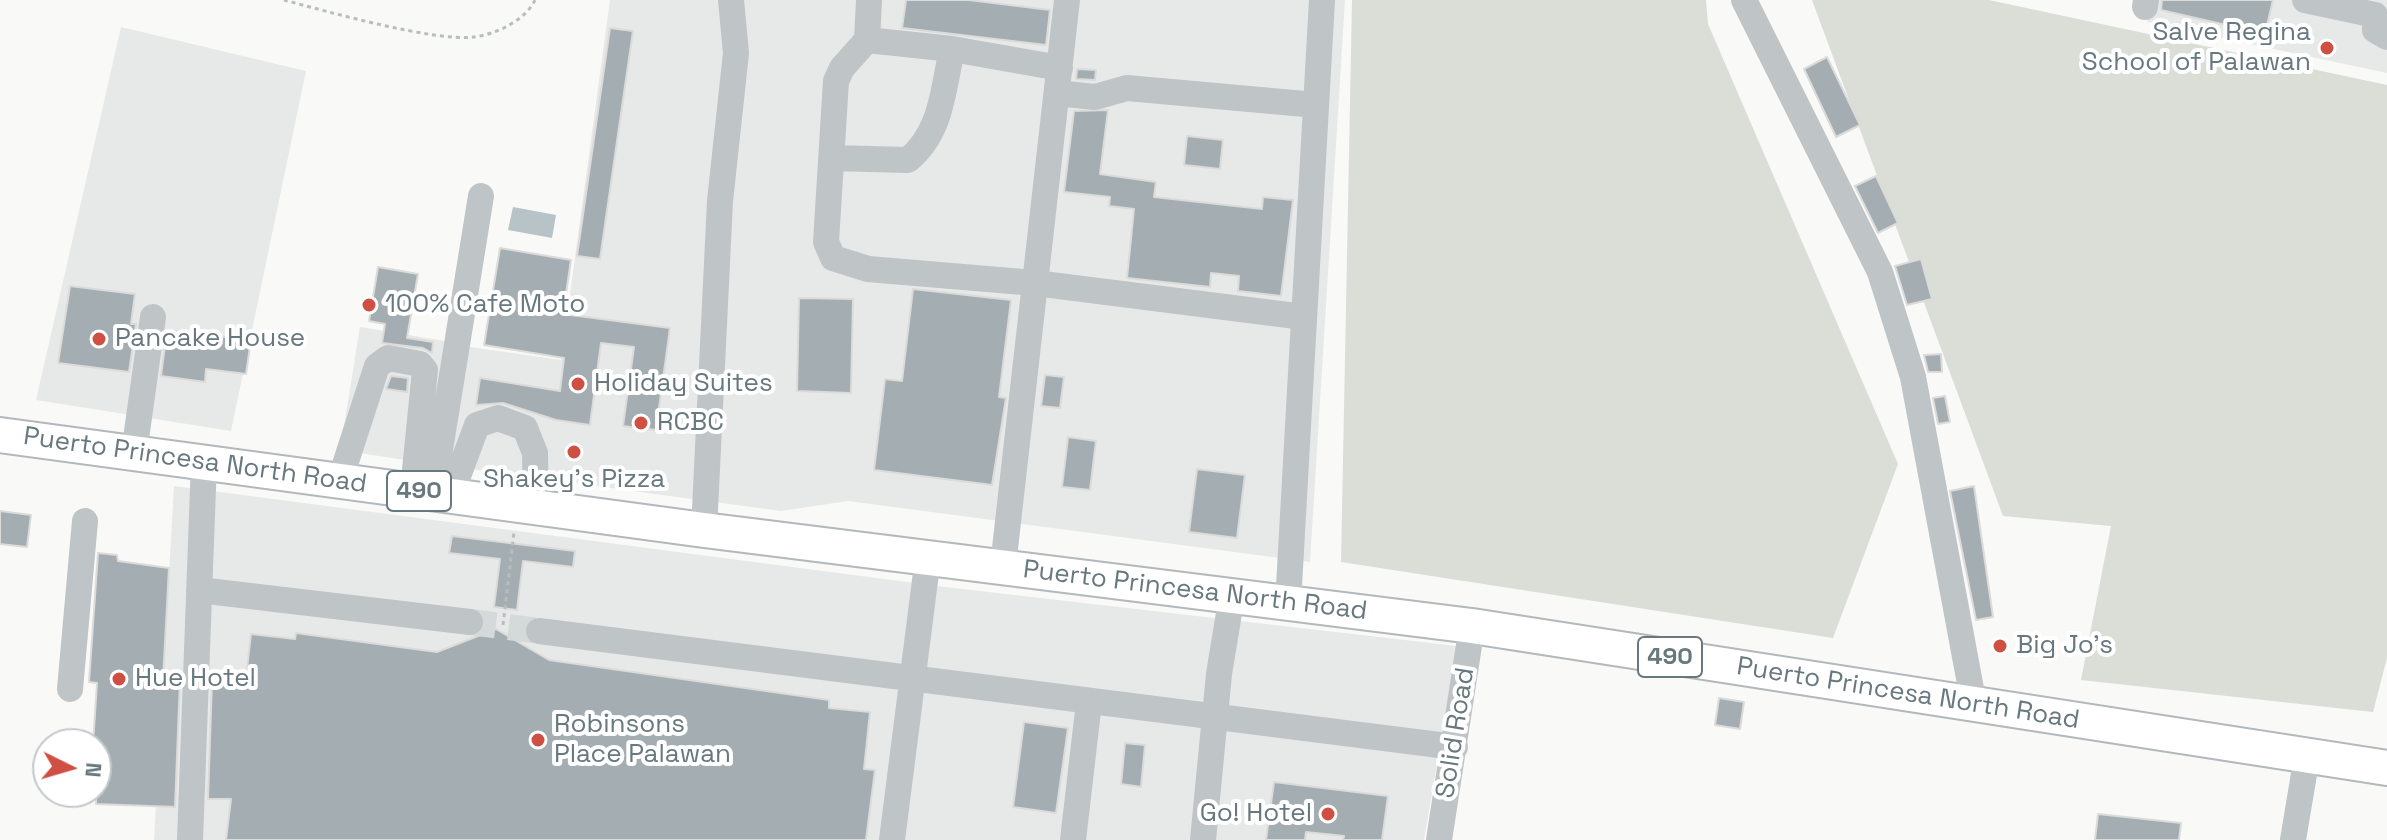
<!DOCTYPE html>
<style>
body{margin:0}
#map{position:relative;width:2387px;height:840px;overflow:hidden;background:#f9f9f8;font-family:"Space Grotesk",sans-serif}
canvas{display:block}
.north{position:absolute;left:32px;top:728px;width:80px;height:80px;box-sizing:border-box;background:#fff;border:2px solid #c2c9cc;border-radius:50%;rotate:95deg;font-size:22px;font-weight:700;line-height:32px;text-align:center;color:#67787f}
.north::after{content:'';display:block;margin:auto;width:28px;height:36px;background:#cf4f42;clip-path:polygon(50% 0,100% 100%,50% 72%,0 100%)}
</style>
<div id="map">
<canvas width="2387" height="840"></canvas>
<div class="north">N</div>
</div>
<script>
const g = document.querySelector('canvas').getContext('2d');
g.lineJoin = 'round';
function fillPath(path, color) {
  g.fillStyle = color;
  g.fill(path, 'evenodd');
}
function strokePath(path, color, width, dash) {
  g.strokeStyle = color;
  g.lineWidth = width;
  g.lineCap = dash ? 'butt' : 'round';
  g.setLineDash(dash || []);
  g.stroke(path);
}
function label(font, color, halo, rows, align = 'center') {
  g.font = font + ' "Space Grotesk",sans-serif';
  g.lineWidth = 8;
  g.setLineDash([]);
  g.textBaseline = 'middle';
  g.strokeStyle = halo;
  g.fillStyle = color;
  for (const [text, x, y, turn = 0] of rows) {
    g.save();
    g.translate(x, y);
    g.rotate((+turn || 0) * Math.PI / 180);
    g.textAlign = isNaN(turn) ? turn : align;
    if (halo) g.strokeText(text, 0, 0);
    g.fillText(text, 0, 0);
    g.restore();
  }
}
const built = new Path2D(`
 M610,0H1345L1310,562L848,501L781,511L447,466L464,346L561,360Z
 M2155,0H2387V73L2147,22Z
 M121,27L306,71L231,431L36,400Z
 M360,327L451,342L431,464L340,450Z
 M174,486L945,587L1457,646L1424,840H154Z`);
const green = new Path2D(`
 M1352,0H1706L1708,24L1898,464L1833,638L1341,562Z
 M1812,0H1989L2387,85V658L2373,712L2081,680L2111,526L2003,516Z`);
const water = new Path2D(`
 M513,207L556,215L552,238L508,230Z`);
const building = new Path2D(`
 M906,0H969L1050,10L1046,45L902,28Z
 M2162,0H2273L2265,34L2161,10Z
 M610,28L633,31L600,259L577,256Z
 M1827,57L1860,125L1836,137L1804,69Z
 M1077,69L1096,70L1095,80L1076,79Z
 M1108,110L1100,174L1156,182L1154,197L1262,209L1263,197L1293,200L1281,296L1238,291L1239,276L1211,273L1210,287L1127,278L1134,209L1109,206L1110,197L1064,192L1074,111Z
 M1187,136L1223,140L1220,169L1184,165Z
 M1876,176L1898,223L1878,233L1855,186Z
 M500,248L571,260L563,314L670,328L656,430L623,426L634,347L601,343L590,425L556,420L503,403L476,405L480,378L560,391L564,358L484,345Z
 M1921,259L1932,299L1907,305L1895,266Z
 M378,267L418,274L407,338L433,342L432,353L423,348L382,343L385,324L369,321Z
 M70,286L135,294L131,324H136L129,372L58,363Z
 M913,289L1011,300L999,397L1006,398L992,485L874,470L885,379L902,381Z
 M799,298L853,299L851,393L797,391Z
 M167,330L251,340L246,374L206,369L205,382L161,376Z
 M1941,354L1942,372H1928L1924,355Z
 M1045,375L1064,377L1060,408L1041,406Z
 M391,376L408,378L407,392L386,389Z
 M1945,396L1950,422L1938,424L1933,398Z
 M1068,437L1096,441L1090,490L1062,487Z
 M1197,469L1245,475L1237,538L1189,532Z
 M1974,486L1993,617L1976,620L1950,491Z
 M0,511L31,515L27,547L0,544Z
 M452,536L575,551L573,567L523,561L517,610L494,607L500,559L449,553Z
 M98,553L117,555L118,561L169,568L163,680H180L175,807L96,804V744H93L97,683L89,682Z
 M496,629L549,660L829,700V708L870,712L864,769L875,770L866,840H226L231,799H208L212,681L245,686L251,634L295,639L296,633L437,652Z
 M1719,698L1744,702L1740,729L1715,725Z
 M1024,722L1068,728L1056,813L1013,807Z
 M1125,743L1145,745L1141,787L1121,784Z
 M1274,782L1388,796L1382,840H1343L1344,836L1306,832L1305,840H1266Z
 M2098,814L2181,823L2179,840H2095Z`);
const minorTunnel = new Path2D(`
 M470,622L539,631`);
const path = new Path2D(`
 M284,0C325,11 435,42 473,37C495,35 526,20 535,0
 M503,625L514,532`);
const minor = new Path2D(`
 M869,0L867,40L842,68L836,81L826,242L833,258L868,269L1035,283L1304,317
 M1744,0L1880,272L1913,377L1974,705
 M2305,0L2375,15V30L2387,37
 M2145,7L2146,0
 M867,40L952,49L1060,68
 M1057,93L1095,97L1127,88L1316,105
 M833,158L908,160C942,132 943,90 952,49
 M134,453L153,317
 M340,480L377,366L388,358L420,364L425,370L413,490
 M433,493L481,196
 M451,495L477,425L498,418L525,428L535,453L536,507
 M704,530L720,201L736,53L731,0
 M1003,566L1067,0
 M199,590L470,622
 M1288,604L1322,0
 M539,631L1455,747
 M70,689L85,521
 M190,840L204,461
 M892,840L928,557
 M1073,840L1089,702
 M1203,840L1219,674L1232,595
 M1439,840L1472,626
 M2293,840L2307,756`);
const major = new Path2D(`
 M0,435L704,530L1472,626L2387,768`);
const markers = [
 [2327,48,8,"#cf4f42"],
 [369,305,8,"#cf4f42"],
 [99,339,8,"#cf4f42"],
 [578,384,8,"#cf4f42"],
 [641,423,8,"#cf4f42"],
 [574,452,8,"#cf4f42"],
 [2000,646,8,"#cf4f42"],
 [119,679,8,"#cf4f42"],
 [538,740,8,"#cf4f42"],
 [1328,814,8,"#cf4f42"]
];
const shields = [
 [419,491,64],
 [1670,657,64]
];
const shieldNames = [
 ["490",419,491],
 ["490",1670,657]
];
const poiNames = [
 ["Salve Regina",2311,33,"right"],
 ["School of Palawan",2311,63,"right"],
 ["100% Cafe Moto",385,305],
 ["Pancake House",115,339],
 ["Holiday Suites",594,384],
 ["RCBC",657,423],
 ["Shakey's Pizza",574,480,"center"],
 ["Big Jo's",2016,646],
 ["Hue Hotel",135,679],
 ["Robinsons",554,725],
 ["Place Palawan",554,755],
 ["Go! Hotel",1312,814,"right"]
];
const streetNames = [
 ["Puerto Princesa North Road",195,461,8],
 ["Puerto Princesa North Road",1195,591,7],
 ["Puerto Princesa North Road",1908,694,9],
 ["Solid Road",1456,733,-81]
];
fillPath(built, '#e7e9e8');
fillPath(green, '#daded7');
fillPath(water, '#b7c3c6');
fillPath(building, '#a4aeb2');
strokePath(building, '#dbdbda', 2);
strokePath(minorTunnel, '#d4d9da', 26, [26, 13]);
strokePath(major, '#b3b8bb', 38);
strokePath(path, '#b9bdbf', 3, [4, 4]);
strokePath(minor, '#bfc4c6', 26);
strokePath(major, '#fff', 34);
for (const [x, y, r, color] of markers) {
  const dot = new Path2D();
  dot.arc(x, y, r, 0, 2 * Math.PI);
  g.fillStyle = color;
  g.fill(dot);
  strokePath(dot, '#fff', 3);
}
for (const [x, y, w] of shields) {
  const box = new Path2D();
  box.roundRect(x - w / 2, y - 20, w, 40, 6);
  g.fillStyle = '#fff';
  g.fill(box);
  strokePath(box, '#67787f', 2);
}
label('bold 24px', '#67787f', null, shieldNames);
label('26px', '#67787f', '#fff', poiNames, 'left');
label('26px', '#67787f', '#fff', streetNames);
</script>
